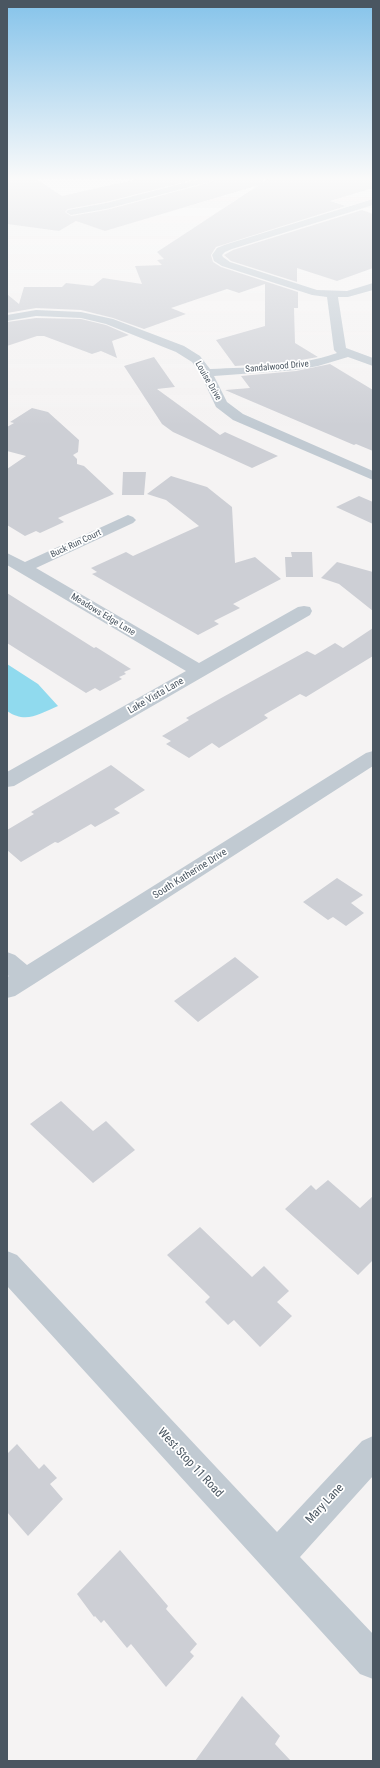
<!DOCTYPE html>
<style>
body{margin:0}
#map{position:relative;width:380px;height:1768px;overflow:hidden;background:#f5f3f3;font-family:"Roboto Condensed",sans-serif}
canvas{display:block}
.frame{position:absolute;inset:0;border:8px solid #4a5661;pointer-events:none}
</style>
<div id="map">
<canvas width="380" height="1768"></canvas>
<div class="frame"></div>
</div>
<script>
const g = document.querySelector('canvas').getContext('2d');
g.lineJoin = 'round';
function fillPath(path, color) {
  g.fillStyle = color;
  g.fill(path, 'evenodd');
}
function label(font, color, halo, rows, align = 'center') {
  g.font = font + ' "Roboto Condensed",sans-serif';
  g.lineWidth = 3.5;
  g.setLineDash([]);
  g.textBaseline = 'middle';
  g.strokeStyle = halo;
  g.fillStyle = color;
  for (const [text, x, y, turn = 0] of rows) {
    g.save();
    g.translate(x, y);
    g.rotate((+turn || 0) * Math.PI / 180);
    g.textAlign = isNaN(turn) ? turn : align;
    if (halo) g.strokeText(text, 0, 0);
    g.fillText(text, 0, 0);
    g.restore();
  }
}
const water = new Path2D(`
 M7,664L38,684L58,706C39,714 26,724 7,711Z`);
const building = new Path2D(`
 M7,179H36L62,196L138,179H196L106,202L68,209L65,212L71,216L106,210L212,182L215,179H263V182L269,179H373V188L330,201L346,206L216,247L211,255L213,262L221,267L298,292V308H294L295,343L318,357L290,362L235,366L216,340L265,326V284L239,293L227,289L171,308L186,314L144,329L113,318L81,310L36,308L7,313V294L19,304L24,287H62L66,283L93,286L103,278L142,284L135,266L162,265L157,260L164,259L157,252L259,185L105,231L76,221L59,231L7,224Z
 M362,210L373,214V268L337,281L297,268V282L231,261L224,255L233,250Z
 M36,318L81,319L106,325L129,335L112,341L117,358L101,351L92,354L44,336H37L7,346V322Z
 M154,357L175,387L157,389L220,435L225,432L278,456L252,468L173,432L162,424L124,366Z
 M330,364L373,390V451L356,444L354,445L225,390L250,388L241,376L296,371Z
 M32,408L48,412L79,440L78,452L73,455L77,459V464L84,466L114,494L58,518L64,522L40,533L36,531L25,536L7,525V469L26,456L7,451V427L14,423L10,422Z
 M123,472H146L144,495H122Z
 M171,476L207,487L232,507L235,563L255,557L281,579L233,604L240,608L214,621L219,624L198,635L92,574L97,572L91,568L126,552L133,556L199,526L166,500L147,494Z
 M359,496L373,502V524L336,507Z
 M291,552H312L313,577H286L285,557H292Z
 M337,562L373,572V611L339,584L321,578Z
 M7,593L94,648L96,647L131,669L124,672L126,674L119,677L122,679L100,691L95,688L86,693L7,643Z
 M373,628V656L306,697L300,694L264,715L268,718L219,748L212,743L189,758L166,744L171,741L162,736L189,720L186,718L223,697L307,651L315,655L335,643L343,648Z
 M111,765L145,790L114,809L120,813L95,827L91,824L58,843L55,842L21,862L7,850V830L34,814L31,812Z
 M337,878L363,895L351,903L364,913L346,926L333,917L328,920L303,902Z
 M235,957L259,977L198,1022L174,1001Z
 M61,1101L93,1131L106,1121L135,1150L93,1183L30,1124Z
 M328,1180L360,1208L373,1196V1260L358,1275L285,1209L311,1185L316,1190Z
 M200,1227L252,1277L264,1266L289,1291L277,1302L292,1316L260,1347L234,1320L228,1325L205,1302L210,1297L167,1255Z
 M17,1444L39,1469L44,1464L57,1478L50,1484L63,1499L28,1536L7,1512V1454Z
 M120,1550L168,1606L166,1609L197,1644L190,1652L194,1656L166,1687L131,1644L127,1648L104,1620L101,1623L95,1616L94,1617L77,1594Z
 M242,1696L280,1736L275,1744L291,1761H195Z`);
const minor = new Path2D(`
 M200,179H214L212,181L106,209L71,215L66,212L68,210L106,203Z
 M373,199V205L232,249L225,252L222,255L223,257L230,262L317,290L347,291L373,283V290L348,297H338L346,348L373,358V366L348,357L318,366L296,370L214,376L227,402L243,414L373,471V480L233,420L216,407L200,373L192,362L176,352L106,324L81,318L36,316L7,321V315L36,310L81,312L113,319L184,346L200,356L210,369C252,367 296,367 337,353L334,350L327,297L312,295L222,266L214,261L212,255L217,248L224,245Z
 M128,515L133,517L136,520L133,523L36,568L199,663L298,607L304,606L310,607L312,611L310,615L14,786L7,787V772L186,671L7,565V553L25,562Z
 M373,751V766L34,984L15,996L7,998V977L9,976L7,975V952L15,955L27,965L366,753Z
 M7,1251L17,1255L277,1532L362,1441L373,1436V1476L300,1557L373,1634V1679L360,1674L7,1286Z`);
const farStreetnames = [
 ["Sandalwood Drive",277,367,-5],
 ["Louise Drive",208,381,60],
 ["Buck Run Court",76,544,-25],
 ["Meadows Edge Lane",103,615,31]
];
const streetNames = [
 ["Lake Vista Lane",156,696,-30],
 ["South Katherine Drive",190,874,-32]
];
const nearStreetnames = [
 ["West Stop 11 Road",190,1463,47],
 ["Mary Lane",325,1504,-47]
];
fillPath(water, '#90daee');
fillPath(building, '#cdcfd5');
fillPath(minor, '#c1cad2');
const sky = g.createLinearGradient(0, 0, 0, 426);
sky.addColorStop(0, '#85c3ea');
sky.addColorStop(0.42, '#fafafa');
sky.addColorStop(1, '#fafafa00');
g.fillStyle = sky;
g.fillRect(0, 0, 380, 426);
label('9px', '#4a5661', '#fff', farStreetnames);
label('10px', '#4a5661', '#fff', streetNames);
label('12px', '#4a5661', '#fff', nearStreetnames);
</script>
